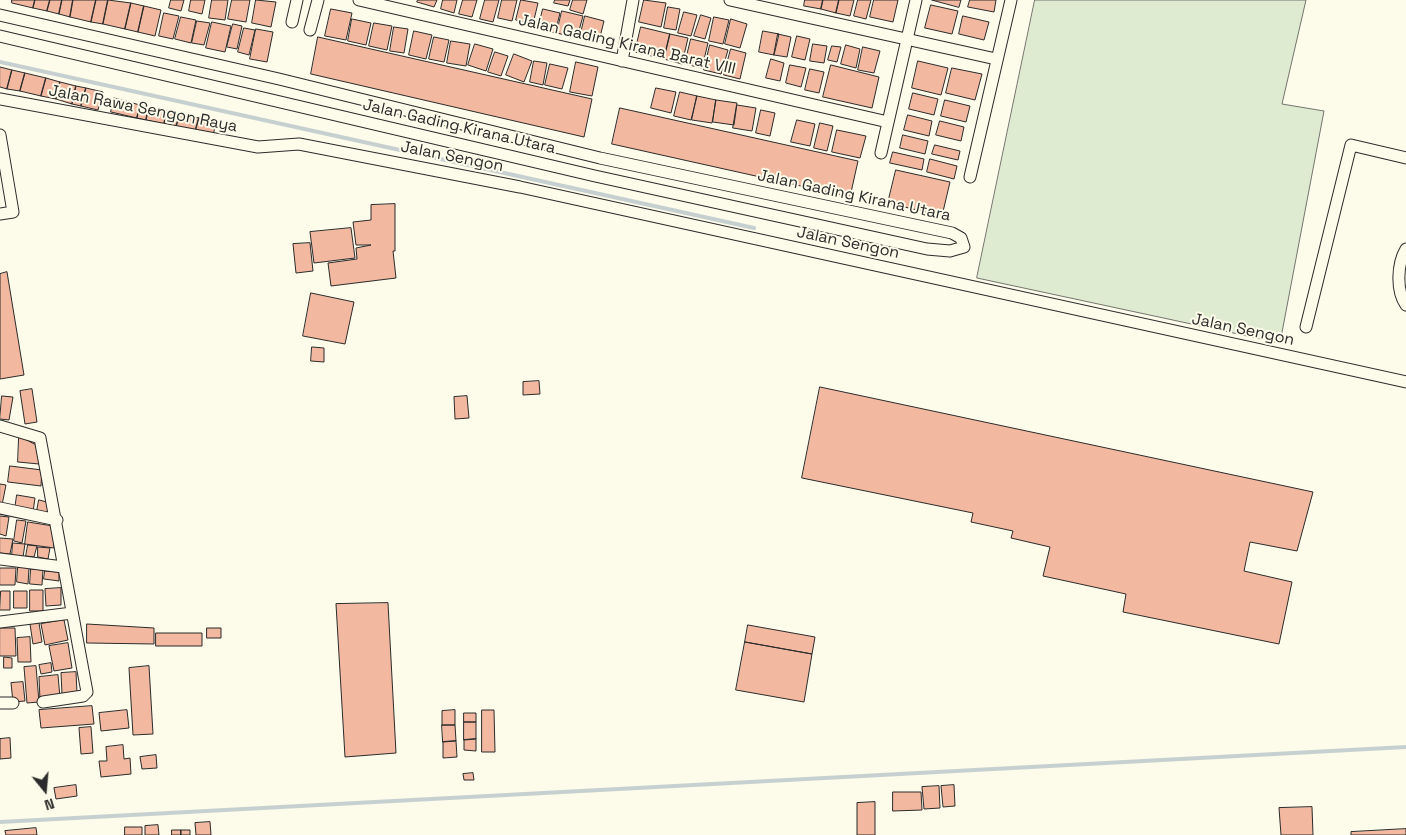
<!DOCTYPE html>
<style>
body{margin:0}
#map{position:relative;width:1406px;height:835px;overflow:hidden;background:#fdfbea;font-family:"Space Grotesk",sans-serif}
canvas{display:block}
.north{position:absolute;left:20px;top:765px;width:50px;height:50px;-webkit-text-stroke:4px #fdfbea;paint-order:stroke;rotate:163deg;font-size:14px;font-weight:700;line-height:20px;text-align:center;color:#2b2b2b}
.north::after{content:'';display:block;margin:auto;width:18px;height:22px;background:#2b2b2b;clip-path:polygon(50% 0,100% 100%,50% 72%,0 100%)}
</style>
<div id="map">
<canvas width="1406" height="835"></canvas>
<div class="north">N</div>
</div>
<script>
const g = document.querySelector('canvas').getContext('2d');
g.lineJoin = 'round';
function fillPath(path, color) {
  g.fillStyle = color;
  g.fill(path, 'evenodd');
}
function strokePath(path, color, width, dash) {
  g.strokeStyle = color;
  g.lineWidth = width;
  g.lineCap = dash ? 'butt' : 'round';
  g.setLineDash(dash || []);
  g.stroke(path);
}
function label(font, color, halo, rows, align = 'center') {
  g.font = font + ' "Space Grotesk",sans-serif';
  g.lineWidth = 4;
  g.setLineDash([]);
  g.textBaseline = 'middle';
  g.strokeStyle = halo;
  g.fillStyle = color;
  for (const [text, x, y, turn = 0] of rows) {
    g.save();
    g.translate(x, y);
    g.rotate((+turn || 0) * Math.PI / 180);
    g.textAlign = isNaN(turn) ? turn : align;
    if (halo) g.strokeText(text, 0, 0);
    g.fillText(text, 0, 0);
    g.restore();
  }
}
const green = new Path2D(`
 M1035,0H1306L1282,104L1324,111L1280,343L977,278Z`);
const stream = new Path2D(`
 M0,62L754,228
 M0,822L1406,747`);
const building = new Path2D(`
 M12,0H35L33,8L12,3Z
 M35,0H50L47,11L33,8Z
 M50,0H62L59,14L47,11Z
 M62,0H73L70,17L59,14Z
 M73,0H96L91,22L70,17Z
 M96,0H108L103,24L91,22Z
 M108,0L131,3L125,29L103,24Z
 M171,0H184L181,11L169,8Z
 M191,0H205L202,14L189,11Z
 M212,0H228L225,20L209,18Z
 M232,0H250L246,22L228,19Z
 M256,0L276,2L271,27L252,23Z
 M418,0H437L434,7L417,2Z
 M443,0H457L454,13L441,9Z
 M463,0H477L472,17L459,14Z
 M485,0H499L493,22L480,19Z
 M502,0H517L512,21L498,18Z
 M521,0L538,3L533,24L516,20Z
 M555,0H570L568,6L554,3Z
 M573,0H587L583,14L570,10Z
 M644,0L666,3L661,27L639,22Z
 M805,0H823L821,9L804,6Z
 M823,0H839L836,13L821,9Z
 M839,0H854L850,16L836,13Z
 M858,0H871L866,19L854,16Z
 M874,0H898L893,22L870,17Z
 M932,0H961L959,7Z
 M970,0H996L994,12L968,7Z
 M131,3L144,6L138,32L125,29Z
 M931,5L958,11L952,34L925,28Z
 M144,6L161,10L155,36L138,32Z
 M668,7L680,9L676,30L664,28Z
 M331,9L352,13L346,40L325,36Z
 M543,9L560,13L555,33L538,29Z
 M562,11L583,16L577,38L557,33Z
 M684,12L697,15L691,36L678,33Z
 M164,13L179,16L173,39L159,36Z
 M701,15L711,18L705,39L694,36Z
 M585,16L604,21L599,41L580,37Z
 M963,16L989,22L984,40L959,34Z
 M181,17L196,20L191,43L175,39Z
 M714,17L729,20L723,44L709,41Z
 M352,19L371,23L366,45L348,41Z
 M731,19L747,24L740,48L725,44Z
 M197,21L210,23L204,45L192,43Z
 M212,22L231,26L225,52L206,48Z
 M374,23L392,26L387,50L369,46Z
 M233,24L242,26L237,49L227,47Z
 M394,27L408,29L404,53L390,51Z
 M641,27L670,34L664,59L635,52Z
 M244,28L255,30L249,55L238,52Z
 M256,29L273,32L267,62L250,59Z
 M414,31L432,35L426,59L409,55Z
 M763,31L779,34L774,55L759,52Z
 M670,34L688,38L682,64L664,59Z
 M778,34L791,37L787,57L774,55Z
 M797,36L810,39L805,60L792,57Z
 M318,37L592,99L584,137L311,74Z
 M434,37L449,40L444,62L429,59Z
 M691,39L708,43L702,68L685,64Z
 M451,41L470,44L466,66L447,63Z
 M475,44L493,49L486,71L468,65Z
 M813,44L827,46L824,63L810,61Z
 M710,45L728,50L721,74L704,70Z
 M846,45L860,49L856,68L841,64Z
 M832,46L841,47L837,62L828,60Z
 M863,47L880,51L874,73L858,70Z
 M731,49L746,53L740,79L724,75Z
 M495,52L508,56L501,76L488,72Z
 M514,54L532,61L524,82L506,75Z
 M771,59L784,63L780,81L766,78Z
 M534,61L547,63L543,85L530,82Z
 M918,61L948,68L941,95L912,88Z
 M576,62L598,67L592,96L570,92Z
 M550,64L568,68L562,89L545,85Z
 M790,65L806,68L801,87L786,83Z
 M831,65L879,77L872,108L823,97Z
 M0,67L12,70L7,89L0,87Z
 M952,68L982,74L975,100L946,93Z
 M810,69L824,72L819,93L805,90Z
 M12,70L25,73L20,91L7,89Z
 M25,73L46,78L41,96L20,91Z
 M46,78L60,82L56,99L41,96Z
 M60,82L76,86L72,104L56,99Z
 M76,86L86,88L81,106L72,104Z
 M86,88L103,92L98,110L81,106Z
 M656,88L676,92L671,113L651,108Z
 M680,92L697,96L691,120L674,116Z
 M913,93L938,99L934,115L909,109Z
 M697,96L716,100L712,123L692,120Z
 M114,98L140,105L137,118L111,112Z
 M716,100L737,103L734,125L713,122Z
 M945,100L970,106L966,122L941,116Z
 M140,105L149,107L146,120L137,118Z
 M737,105L756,108L752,131L733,128Z
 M149,107L167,111L164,124L146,120Z
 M620,108L858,161L850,197L612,144Z
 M761,110L775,113L770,136L756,133Z
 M167,111L180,114L176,127L164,124Z
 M180,114L199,118L195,132L176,127Z
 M908,115L932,121L929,136L904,130Z
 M199,118L216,122L213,136L195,132Z
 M797,120L815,124L810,146L791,142Z
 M940,121L964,127L961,141L936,135Z
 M820,123L833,126L827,151L814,148Z
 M837,130L866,136L860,158L832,152Z
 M903,135L928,141L925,154L900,148Z
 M935,145L960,151L958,160L932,154Z
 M893,152L924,159L922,170L890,163Z
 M930,159L957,166L954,179L927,172Z
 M896,170L950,182L942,216L888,203Z
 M395,204V251H393L396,278L331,286L328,263L357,259L356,248L371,245H356L353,222L371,220V205Z
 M351,228L355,258L314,263L310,232Z
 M310,243L313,271L296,273L293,244Z
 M7,272L24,375L0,379V274Z
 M311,293L354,302L345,344L303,336Z
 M312,347L324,348V362L311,361Z
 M539,381L540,394L523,395V382Z
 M820,387L1313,492L1297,551L1250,542L1244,571L1292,582L1279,644L1123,612L1126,594L1043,576L1050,547L1011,538L1013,531L971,522L973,513L802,478Z
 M32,389L37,422L25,424L20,391Z
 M2,396L13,397L9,420L0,419Z
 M467,396L469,418L455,419L454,397Z
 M19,436L40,447L39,464L18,462Z
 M10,466L42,470L41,486L8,482Z
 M0,484L6,485L2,505H0Z
 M17,495L35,498L33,512L15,509Z
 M39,500L51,503L49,513L37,511Z
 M0,516L9,517L6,536L0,534Z
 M17,520L26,521L22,543L14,541Z
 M28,522L53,526L54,548L25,544Z
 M0,538L13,539L10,554L0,553Z
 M13,543L25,544L23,557L12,556Z
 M28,545L37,546L34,557L26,556Z
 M38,547L50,548L48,559L38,557Z
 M18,567L29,568L28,584L17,582Z
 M0,568H16L15,585H0Z
 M31,569L43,570L42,585L30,584Z
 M45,571L59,572V581L44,579Z
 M61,588V605L46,606L45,589Z
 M30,590H43V611H30Z
 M1,591H10V610H0Z
 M14,591H27V608H14Z
 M388,603L396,753L345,757L336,604Z
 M64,620L68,640L45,645L41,624Z
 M39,623L42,642L33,644L30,624Z
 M87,624L154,628V644L87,643Z
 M748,625L815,637L812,654L745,642Z
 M0,628H15L16,656H0Z
 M207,628H221V638H207Z
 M156,633H202V646H156Z
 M30,637L31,662H18L17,638Z
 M745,642L812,654L804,702L736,690Z
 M68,643L72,668L54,671L49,646Z
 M4,657L12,658V668H4Z
 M51,663L52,672L41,674L39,665Z
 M36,666L39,702L27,703L24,667Z
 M149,666L153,734L133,735L129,668Z
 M76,672L77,693L62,694L61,673Z
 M58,675L60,698L40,700L39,677Z
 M23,682L25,701L13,702L11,683Z
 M92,706L94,724L41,728L39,710Z
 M127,710L129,728L101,731L99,713Z
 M455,710V725H442V711Z
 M482,710H494L495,752H482Z
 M464,713H476V722H464Z
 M464,722H476V739L464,740Z
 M442,725H455L456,741L443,742Z
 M91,727L93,753L81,754L79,728Z
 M10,738L11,758L0,759V739Z
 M476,739V751L464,750V740Z
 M456,741L457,757L443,758V742Z
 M123,745L124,759L130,758L131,774L101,777L99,761H107L106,747Z
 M156,755L157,768L142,769L140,757Z
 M473,773L474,780H464L463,774Z
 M76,785L77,796L56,799L54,788Z
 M954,785L955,806L943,807L941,786Z
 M939,786L940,808L924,809L922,787Z
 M893,792H921L922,810L893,811Z
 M875,802V835H857V803Z
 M1312,807L1313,835H1281L1279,808Z
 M210,822L211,835H196L195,823Z
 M158,825L159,835H145V826Z
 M125,827H142V835H125Z
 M36,828L37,835H6L5,831Z
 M1406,829V835H1351V832Z
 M172,830H181V835H172Z
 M181,830H190V835H181Z`);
const minor = new Path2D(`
 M359,0L888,122
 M730,0L996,59
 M0,15L279,79L600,158L952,233L961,238L964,247L950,251L927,249L595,176L0,36
 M292,22L297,0
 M310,30L318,0
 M622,61L633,0
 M0,99L258,147L299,144L520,187L1406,382
 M0,135L13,212L0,214
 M881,153L916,0
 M970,177L1011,0
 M1406,249C1397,264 1396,291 1406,305
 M1306,327L1351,145L1406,158
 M0,426L40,438L87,692L83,696L43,702
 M0,508L57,520
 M0,559L63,567
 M0,622L72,613
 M0,703H13`);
const streetNames = [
 ["Jalan Gading Kirana Barat VIII",627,45,13],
 ["Jalan Rawa Sengon Raya",143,109,11],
 ["Jalan Gading Kirana Utara",459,127,13],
 ["Jalan Sengon",452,157,11],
 ["Jalan Gading Kirana Utara",854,196,12],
 ["Jalan Sengon",848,243,12],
 ["Jalan Sengon",1243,330,12]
];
fillPath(green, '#deebd1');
strokePath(green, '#74746e', 1);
strokePath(stream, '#c7d0d0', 4);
fillPath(building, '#f2b8a0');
strokePath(building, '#2b2b2b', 1);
strokePath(minor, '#2b2b2b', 13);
strokePath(minor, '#fdfbea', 11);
label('16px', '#2b2b2b', '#fdfbea', streetNames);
</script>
